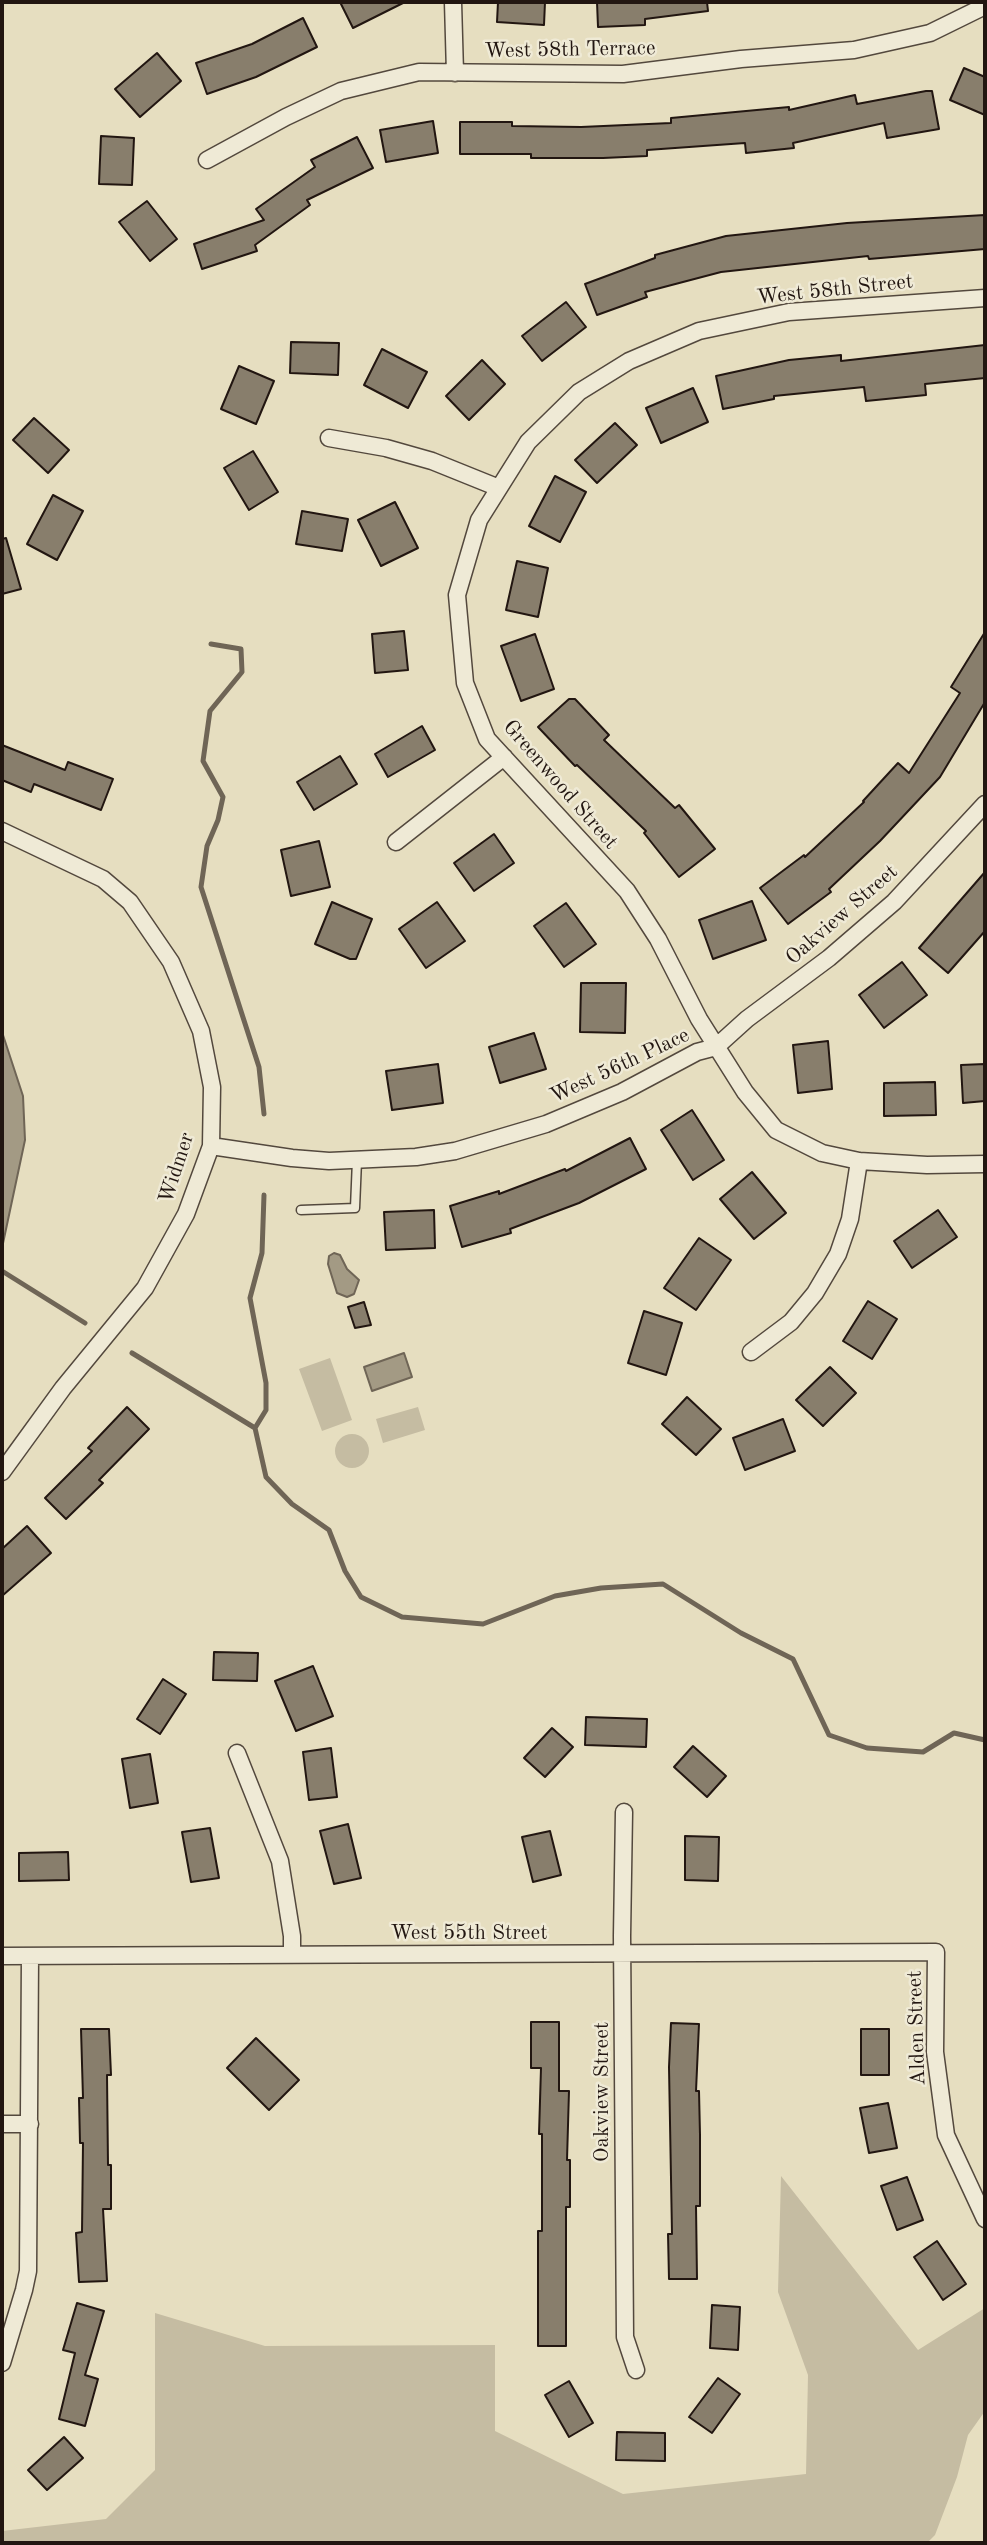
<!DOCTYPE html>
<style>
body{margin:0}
#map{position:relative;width:987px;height:2545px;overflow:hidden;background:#e6dec0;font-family:"Old Standard TT",serif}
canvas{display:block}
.frame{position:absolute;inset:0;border:4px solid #221611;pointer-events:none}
</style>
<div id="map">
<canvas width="987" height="2545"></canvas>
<div class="frame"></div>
</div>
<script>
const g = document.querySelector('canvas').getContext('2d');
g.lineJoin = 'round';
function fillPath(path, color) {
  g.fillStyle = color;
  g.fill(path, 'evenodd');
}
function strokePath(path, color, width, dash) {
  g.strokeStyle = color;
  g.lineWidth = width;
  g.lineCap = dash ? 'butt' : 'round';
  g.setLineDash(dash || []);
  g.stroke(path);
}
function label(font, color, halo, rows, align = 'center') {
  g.font = font + ' "Old Standard TT",serif';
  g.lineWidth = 5;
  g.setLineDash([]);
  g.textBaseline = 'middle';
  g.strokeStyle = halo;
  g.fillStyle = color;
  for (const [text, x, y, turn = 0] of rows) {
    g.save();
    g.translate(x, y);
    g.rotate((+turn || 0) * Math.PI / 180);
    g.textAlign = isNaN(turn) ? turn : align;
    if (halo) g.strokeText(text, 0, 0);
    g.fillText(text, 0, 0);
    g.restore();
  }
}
const green = new Path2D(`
 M330,1358L352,1420L322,1431L299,1369Z
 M418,1407L425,1430L383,1443L376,1419Z
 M335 1451a17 17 0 1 1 34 0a17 17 0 1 1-34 0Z
 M781,2176L918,2350L985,2308V2411L968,2435L957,2477L935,2535L927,2543H2V2531L106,2519L155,2470V2313L265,2346L495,2345V2431L623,2494L806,2474L808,2375L778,2292Z`);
const water = new Path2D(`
 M2,1032L23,1096L25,1140L2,1248Z
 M334,1253L340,1255L347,1269L359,1280L354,1294L347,1297L337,1293L328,1264L329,1256Z
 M404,1353L412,1377L372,1391L364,1367Z`);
const stream = new Path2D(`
 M211,644L241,649L242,672L210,711L203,761L223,797L218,820L207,846L201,887L259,1067L264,1114
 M2,1271L85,1323
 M132,1353L255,1428L266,1477L292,1504L329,1530L345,1571L361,1597L402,1617L483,1624L555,1596L601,1588L663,1584L741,1633L793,1659L829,1735L867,1748L923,1752L954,1733L985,1740
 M255,1428L266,1410V1383L250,1298L262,1253L264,1195`);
const building = new Path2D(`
 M340,2H405L353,28Z
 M498,2H545L544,25L497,22Z
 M597,2H707L708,11L645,19V25L598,27Z
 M303,18L317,47L256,77L207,94L196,63L252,44Z
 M157,53L181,81L140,117L115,89Z
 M964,68L985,77V115L950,100Z
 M926,91H932L939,129L887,138L884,123L793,143L794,148L746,153L745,143L647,150V156L603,158H531V154H460V122H512V126L581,127L671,123V118L789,107V110L855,95L857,104Z
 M433,121L438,153L386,162L380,130Z
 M101,136L134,138L132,185L99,184Z
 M357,137L373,168L307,200L310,205L255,245L257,251L202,269L194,244L264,220L256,209L315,167L311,160Z
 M147,201L177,239L150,261L119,222Z
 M985,215V249L869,259L868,256L721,272L645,292L647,297L597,315L585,284L655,258V255L726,236L847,223Z
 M566,302L586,327L542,361L522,336Z
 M291,342L339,343L338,375L290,373Z
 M985,345V378L925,384L926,395L866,401L864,387L774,396V399L723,409L716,376L789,360L841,355V361Z
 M382,349L427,372L408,408L364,385Z
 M482,360L505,384L469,420L446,396Z
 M239,366L274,381L256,424L221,409Z
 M693,388L708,422L661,443L646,408Z
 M34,418L69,450L48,473L13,440Z
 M615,423L637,445L597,483L575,460Z
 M253,451L278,492L249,510L224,468Z
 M555,476L586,492L560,542L529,526Z
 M53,495L83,511L57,560L27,544Z
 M395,502L418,548L381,566L358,520Z
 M302,511L348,519L342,551L296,544Z
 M6,538L21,589L2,594V539Z
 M517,561L548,568L538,617L506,610Z
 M404,631L408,670L375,673L372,634Z
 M985,632V702L940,777L880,841L829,889L831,892L788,924L760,888L804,855L805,857L864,802L863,801L898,763L909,773L960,693L951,687Z
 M535,634L554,689L521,701L501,646Z
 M569,699H575L609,735L604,740L675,808L679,805L715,849L679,877L644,833L646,831L577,765L575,766L538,727Z
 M422,726L435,750L388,777L375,754Z
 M2,745L65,770L68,762L113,779L101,810L34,784L31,792L2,780Z
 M340,756L357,784L314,810L297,782Z
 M494,834L514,863L474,891L454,863Z
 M319,841L330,887L291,896L281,850Z
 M985,872V931L948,973L919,948Z
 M752,901L766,940L713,959L699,920Z
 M332,902L372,919L356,959H350L315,944Z
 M437,902L465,941L426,968L399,929Z
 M566,903L596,944L564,967L534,926Z
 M902,962L927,995L884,1028L859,995Z
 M581,983H626L625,1033L580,1032Z
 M534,1033L546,1069L500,1083L489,1047Z
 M828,1041L832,1089L798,1093L793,1045Z
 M438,1064L443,1103L392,1110L386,1071Z
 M985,1064V1101L963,1103L961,1065Z
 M935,1082L936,1115L884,1116V1083Z
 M692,1110L724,1160L693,1180L661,1130Z
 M630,1138L646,1169L579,1203L510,1229L511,1233L462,1247L450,1206L499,1191V1194L565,1169L566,1171Z
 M752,1172L786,1213L754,1239L720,1199Z
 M434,1210L435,1248L386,1250L384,1212Z
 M938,1210L957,1237L912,1268L894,1241Z
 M699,1238L731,1260L696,1310L664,1288Z
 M868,1301L897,1319L872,1359L843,1341Z
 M364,1302L371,1325L355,1328L348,1307Z
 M644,1311L682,1323L666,1375L628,1363Z
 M830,1367L856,1393L823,1426L796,1400Z
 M687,1397L721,1429L696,1455L662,1424Z
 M127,1407L149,1429L99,1480L103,1483L66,1519L45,1498L92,1451L88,1448Z
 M783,1419L795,1451L745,1470L733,1438Z
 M27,1526L51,1553L2,1596V1549Z
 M214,1652L258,1653L257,1681L213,1680Z
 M313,1666L333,1716L296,1731L275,1681Z
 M163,1679L186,1694L160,1734L137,1719Z
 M586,1717L647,1719L646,1747L585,1745Z
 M552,1728L573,1747L545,1777L524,1758Z
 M693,1746L726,1776L707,1797L674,1767Z
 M331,1748L337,1797L309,1800L303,1752Z
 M150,1754L158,1803L130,1808L122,1759Z
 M348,1824L361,1878L334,1884L320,1831Z
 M210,1828L219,1878L191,1882L182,1832Z
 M550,1831L561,1875L533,1882L522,1837Z
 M685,1836L719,1837L718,1881L685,1880Z
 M68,1852L69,1880L19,1881V1853Z
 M531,2022H559V2091H569L567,2160H570V2207H566V2346H538V2231H542V2134H539L541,2068H531Z
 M671,2023L699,2024L696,2091H699L700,2135V2206H696L697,2279H669L668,2234H672L669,2067Z
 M81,2029H109L111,2075H107L108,2165H111V2209H103L107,2281L79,2282L76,2233L82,2232L83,2143H80L79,2098H83Z
 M861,2029H889V2075H861Z
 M256,2038L299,2080L269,2110L227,2068Z
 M888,2103L897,2148L869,2153L860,2108Z
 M907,2177L923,2220L897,2230L881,2186Z
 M937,2241L966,2284L943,2300L914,2257Z
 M77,2303L104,2311L85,2375L98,2379L85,2426L59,2419L75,2353L63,2350Z
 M712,2305L740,2307L738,2350L710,2348Z
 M718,2378L740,2394L712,2433L689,2417Z
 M569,2381L593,2423L569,2437L545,2395Z
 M617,2432L665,2433V2461L616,2460Z
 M64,2437L83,2458L47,2490L28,2470Z`);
const service = new Path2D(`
 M301,1210L355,1208L357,1160`);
const minor = new Path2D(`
 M453,2L455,73
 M207,160L286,117L341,91L419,72L623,74L741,59L854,50L930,33L985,6
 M985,298L789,312L699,331L629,361L579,392L528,442L479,520L457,595L465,683L487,739L627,891L658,939L699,1019L745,1092L776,1130L822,1153L859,1161L927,1165L985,1164
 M329,438L386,448L432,461L499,488
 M2,831L103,879L130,902L171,962L201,1031L212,1087L211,1146L186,1214L145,1288L63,1388L2,1472
 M396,842L504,757
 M211,1146L292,1158L329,1161L416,1157L455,1151L546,1124L622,1092L697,1052L716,1047L747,1019L829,958L894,902L985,804
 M751,1352L791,1322L815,1293L838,1254L850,1219L859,1161
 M237,1753L280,1861L292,1936V1954
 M624,1812L622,1936L625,2337L636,2370
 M2,1956L936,1952L935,2052L946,2135L985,2219
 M2,2124H30
 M2,2363L24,2290L28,2271L30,1956`);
const streetNames = [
 ["West 58th Terrace",570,50,-1],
 ["West 58th Street",835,290,-6],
 ["Greenwood Street",560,785,49],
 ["Oakview Street",842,915,-41],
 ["West 56th Place",620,1066,-25],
 ["Widmer",177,1168,-72],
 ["West 55th Street",469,1933],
 ["Alden Street",917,2028,-92],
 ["Oakview Street",602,2092,-90]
];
fillPath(green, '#c5bca2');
fillPath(water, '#a39a84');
strokePath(water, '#6f6556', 2);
strokePath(stream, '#6f6556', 5);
fillPath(building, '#887e6c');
strokePath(building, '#221611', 2);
strokePath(service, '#53483d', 11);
strokePath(minor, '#53483d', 19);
strokePath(service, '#efead6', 8);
strokePath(minor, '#efead6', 16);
label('21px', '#221611', '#efead6', streetNames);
</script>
